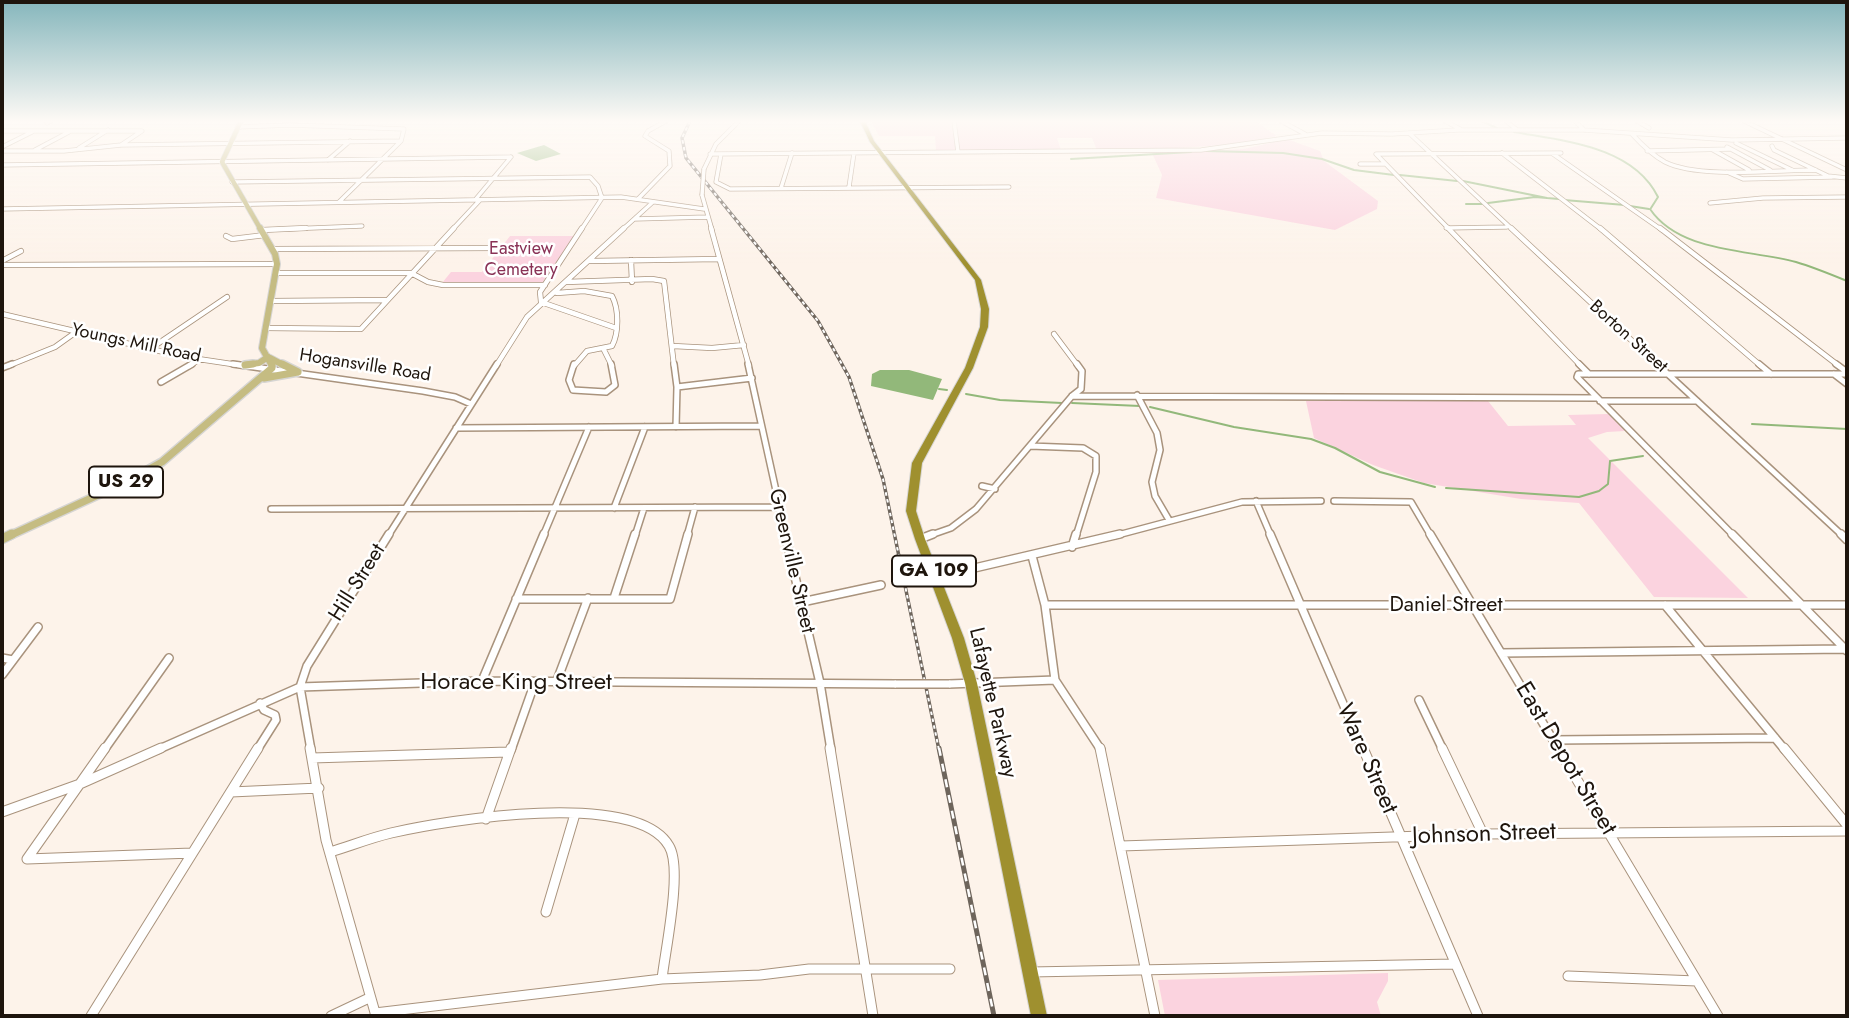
<!DOCTYPE html>
<style>
body{margin:0}
#map{position:relative;width:1849px;height:1018px;overflow:hidden;background:#fdf3ea;font-family:Jost,sans-serif}
canvas{display:block}
.frame{position:absolute;inset:0;border:4px solid #1e150d;pointer-events:none}
</style>
<div id="map">
<canvas width="1849" height="1018"></canvas>
<div class="frame"></div>
</div>
<script>
const g = document.querySelector('canvas').getContext('2d');
g.lineJoin = 'round';
function fillPath(path, color) {
  g.fillStyle = color;
  g.fill(path, 'evenodd');
}
function strokePath(path, color, width, dash) {
  g.strokeStyle = color;
  g.lineWidth = width;
  g.lineCap = dash ? 'butt' : 'round';
  g.setLineDash(dash || []);
  g.stroke(path);
}
function label(font, color, halo, rows, align = 'center') {
  g.font = font + ' Jost,sans-serif';
  g.lineWidth = 5;
  g.setLineDash([]);
  g.textBaseline = 'middle';
  g.strokeStyle = halo;
  g.fillStyle = color;
  for (const [text, x, y, turn = 0] of rows) {
    g.save();
    g.translate(x, y);
    g.rotate((+turn || 0) * Math.PI / 180);
    g.textAlign = isNaN(turn) ? turn : align;
    if (halo) g.strokeText(text, 0, 0);
    g.fillText(text, 0, 0);
    g.restore();
  }
}
const green = new Path2D(`
 M871,121H1255L1277,136C1217,149 1158,149 1097,150L1092,138H1057L1061,150L936,151L935,136H879Z
 M1287,139L1320,151L1324,161L1378,201L1377,209L1335,230L1156,198L1162,175L1152,153L1244,149Z
 M510,236H574L542,283H442L451,272H482Z
 M1306,401H1488L1508,426L1576,425L1568,415L1608,414L1625,431L1607,432L1588,438L1748,598L1654,597L1579,503L1521,499L1424,483L1373,465L1314,438Z
 M1388,973V981L1377,1002L1381,1016H1165L1158,980Z`);
const water = new Path2D(`
 M544,145L561,154L536,161L517,153Z
 M880,370H909L942,379L933,400L871,386L872,374Z`);
const stream = new Path2D(`
 M490,121H505
 M1481,121L1497,128
 M1514,132C1564,141 1633,146 1658,197L1651,208
 M1207,151L1283,153L1322,159L1354,170L1394,175
 M1071,159L1191,152
 M1400,175L1457,181
 M1463,181L1547,198
 M1564,200L1625,205
 M1488,203L1535,197L1559,199
 M1466,204H1482
 M1630,206L1649,209
 M1650,209C1680,253 1748,249 1796,262C1813,267 1830,274 1847,281
 M939,389L947,390
 M966,394L1000,400L1062,403
 M1072,403L1140,406
 M1150,407L1234,427L1311,439L1335,448L1380,472L1435,487
 M1752,424L1847,429
 M1446,488L1579,497L1599,491L1608,484L1610,461L1643,456`);
const minorFar4 = new Path2D(`
 M954,121L958,152
 M1281,121L1305,134
 M1445,121L1460,129
 M1506,121L1516,129
 M1575,121L1584,130
 M1637,121L1649,128
 M1744,121L1847,170
 M47,123L51,121
 M238,127L290,125L404,129L401,141L339,202
 M2,131H142L121,145
 M1409,133L1513,230
 M1632,134C1642,145 1652,155 1665,162C1699,179 1776,170 1816,170
 M1736,143L1792,170
 M1772,146L1774,150L1828,176L1847,178
 M2,147L32,132
 M1727,147L1770,170
 M79,148L108,130
 M35,150L69,132
 M1713,150L1749,170
 M2,151H64L121,145L401,141
 M1647,151L1730,149
 M1502,153L1602,230
 M710,154L1201,150L1322,133L1392,134L1458,130H1584L1732,140L1847,138
 M721,154L716,182L730,189L1009,187
 M1553,154L1662,230
 M328,160L350,141
 M1360,164H1385
 M2,165L511,157
 M704,169L716,144L739,121
 M1727,172L1743,179L1832,177
 M232,182L590,177L598,186L602,198L581,230
 M849,187L854,153
 M781,188L792,153
 M702,195L712,230
 M638,199L670,166L669,151L645,136L648,131L666,121
 M475,200L511,157
 M1710,203L1763,198L1847,197
 M2,209L621,197L704,209
 M635,219L707,217
 M1446,228L1507,227
 M262,230L362,226
 M452,230L480,200
 M622,230L653,202
 M1450,230L1376,154L1561,153`);
const minorFar3 = new Path2D(`
 M711,228L749,366
 M1448,228L1581,366
 M1511,228L1659,366
 M1600,228L1761,366
 M1660,228L1839,366
 M262,230L306,228
 M226,236L232,239L265,235
 M273,249L497,248
 M631,260L632,282
 M2,261L21,251
 M590,261L719,259
 M2,265L277,264
 M275,273H411L428,282L443,285H545
 M566,282L652,279L664,281L674,366
 M557,293L584,291L612,296C619,309 619,333 612,346L587,351L574,366
 M270,301L387,300
 M541,302L540,292L582,228
 M541,302L616,328
 M2,314L185,357L245,366
 M265,328L361,329L454,228
 M1054,334L1078,366
 M673,346L712,348L744,345
 M150,349L227,297
 M604,350L612,366
 M8,366L55,347L76,332
 M189,366L200,359
 M496,366L527,317L624,228`);
const minorFar2 = new Path2D(`
 M233,364L423,391L455,397L471,404
 M574,364L569,380L573,390L606,392L615,385L611,364
 M674,364L677,387L676,427
 M748,364L786,536
 M1579,364L1589,374
 M1657,364L1843,536
 M1759,364L1771,374
 M1836,364L1847,372
 M2,368L12,364
 M1834,374L1847,384
 M161,382L192,364
 M677,387L752,378
 M1137,395L1157,433L1160,450L1152,482L1155,496L1169,520
 M1072,396L1597,398
 M1600,401H1697
 M456,428L760,426
 M1030,446L1083,448L1096,456V472L1076,536
 M982,486L995,489
 M1256,501L1271,536
 M1334,501L1411,502L1431,536
 M614,508L645,427
 M271,509L779,507
 M388,536L497,364
 M543,536L589,427
 M635,536L644,508
 M687,536L695,507
 M928,536L951,528L976,509L1072,396L1081,389L1082,371L1077,364
 M1114,536L1242,502L1321,501
 M1734,536L1577,377L1578,374H1847`);
const minorFar1 = new Path2D(`
 M785,534L820,683L831,750
 M1270,534L1363,750
 M1430,534L1559,750
 M1732,534L1847,651
 M1841,534L1847,540
 M920,539L933,534
 M1072,547L1076,534
 M1032,556L1045,605L1055,680L1101,750
 M936,577L1120,534
 M614,598L635,534
 M516,599H670L688,534
 M802,602L881,585
 M1045,605H1847
 M1665,605L1785,750
 M1501,653L1845,649
 M2,658L13,660
 M2,675L38,627
 M482,681L544,534
 M556,683L588,598
 M949,684L1055,680
 M1419,700L1443,750
 M1553,740L1775,738
 M104,750L169,658
 M157,750L300,687L482,681L896,684
 M257,750L276,720L275,715L264,710L260,703
 M311,750L300,687L307,666L389,534
 M511,750L535,682`);
const minor = new Path2D(`
 M310,748L326,840L376,1016
 M830,748L873,1016
 M1100,748L1155,1016
 M1363,748L1478,1016
 M1442,748L1483,834
 M1558,748L1718,1016
 M1784,748L1847,825
 M312,758L508,752
 M231,792L319,788
 M2,812L80,784L161,748
 M486,819L511,748
 M1121,846L1483,834L1847,831
 M330,852C350,846 370,838 391,833C448,820 636,789 669,846C683,869 665,951 662,979
 M27,859L105,748
 M27,859L192,853
 M546,912L575,814
 M1030,972L1455,964
 M1568,976L1697,981
 M375,1013L662,979L760,975L809,969H950
 M91,1016L258,748
 M331,1016L369,998`);
const majorFar3 = new Path2D(`
 M241,121L222,162L261,230`);
const majorFar2 = new Path2D(`
 M260,228L275,254L277,264L262,348L272,366
 M270,358L285,366
 M245,365L259,363L268,357`);
const majorFar1 = new Path2D(`
 M282,364L298,372
 M245,365L253,364
 M264,378L298,372
 M9,536L124,483L162,462L272,368V364`);
const major = new Path2D(`
 M2,539L12,534`);
const highway = new Path2D(`
 M860,121H865L874,141L981,280L989,309L988,327L973,368L922,463L916,511L925,539L964,638L977,683L1047,1016H1031L965,683L952,638L915,539L906,511L912,463L965,368L980,327L981,309L975,280L870,142Z`);
const railFar1 = new Path2D(`
 M690,121L682,138L686,158L818,321L849,377L883,479L939,750`);
const rail = new Path2D(`
 M939,748L994,1016`);
const minorBridgeFar1 = new Path2D(`
 M702,195L704,169`);
const minorBridge = new Path2D(`
 M896,684H949`);
const farParknames = [
 ["Eastview",521,250],
 ["Cemetery",521,271]
];
const farStreetnames = [
 ["Borton Street",1628,337,42],
 ["Youngs Mill Road",136,344,12],
 ["Hogansville Road",365,366,9]
];
const shields = [
 [126,482,74],
 [934,571,84]
];
const shieldNames = [
 ["US 29",126,482],
 ["GA 109",934,571]
];
const streetNames = [
 ["Greenville Street",791,561,77],
 ["Hill Street",358,583,-58],
 ["Daniel Street",1446,606],
 ["Lafayette Parkway",992,703,77]
];
const nearStreetnames = [
 ["Horace King Street",516,683],
 ["Ware Street",1366,759,66],
 ["East Depot Street",1565,759,59],
 ["Johnson Street",1484,835,-2]
];
fillPath(green, '#fbd3df');
fillPath(water, '#92b87a');
strokePath(stream, '#92b87a', 2);
strokePath(minorFar4, '#a9937d', 5);
strokePath(minorFar3, '#a9937d', 6);
strokePath(minorFar2, '#a9937d', 8);
strokePath(minorFar1, '#a9937d', 10);
strokePath(minor, '#a9937d', 11);
strokePath(majorFar3, '#d6d5d3', 6);
strokePath(majorFar2, '#d6d5d3', 8);
strokePath(majorFar1, '#d6d5d3', 10);
strokePath(major, '#d6d5d3', 11);
strokePath(highway, '#d6d5d3', 2);
strokePath(minorFar4, '#fff', 3.5);
strokePath(minorFar3, '#fff', 4.5);
strokePath(minorFar2, '#fff', 5);
strokePath(minorFar1, '#fff', 7);
strokePath(minor, '#fff', 9);
strokePath(majorFar3, '#c5bc82', 4.5);
strokePath(majorFar2, '#c5bc82', 6);
strokePath(majorFar1, '#c5bc82', 7);
strokePath(major, '#c5bc82', 9);
fillPath(highway, '#9f902f');
strokePath(railFar1, '#6e655c', 3.5);
strokePath(rail, '#6e655c', 5);
strokePath(railFar1, '#fff', 2, [3.5]);
strokePath(rail, '#fff', 2.5, [8]);
strokePath(minorBridgeFar1, '#a9937d', 5, []);
strokePath(minorBridge, '#a9937d', 10, []);
strokePath(minorBridgeFar1, '#fff', 3.5);
strokePath(minorBridge, '#fff', 7);
const sky = g.createLinearGradient(0, 0, 0, 264);
sky.addColorStop(0, '#85b6bc');
sky.addColorStop(0.46, '#fefaf6');
sky.addColorStop(1, '#fefaf600');
g.fillStyle = sky;
g.fillRect(0, 0, 1849, 264);
label('18px', '#893256', '#fff', farParknames);
label('18px', '#1e150d', '#fff', farStreetnames);
for (const [x, y, w] of shields) {
  const box = new Path2D();
  box.roundRect(x - w / 2, y - 15.5, w, 31, 5);
  g.fillStyle = '#fff';
  g.fill(box);
  strokePath(box, '#1e150d', 2);
}
label('bold 19px', '#1e150d', null, shieldNames);
label('21px', '#1e150d', '#fff', streetNames);
label('24px', '#1e150d', '#fff', nearStreetnames);
</script>
